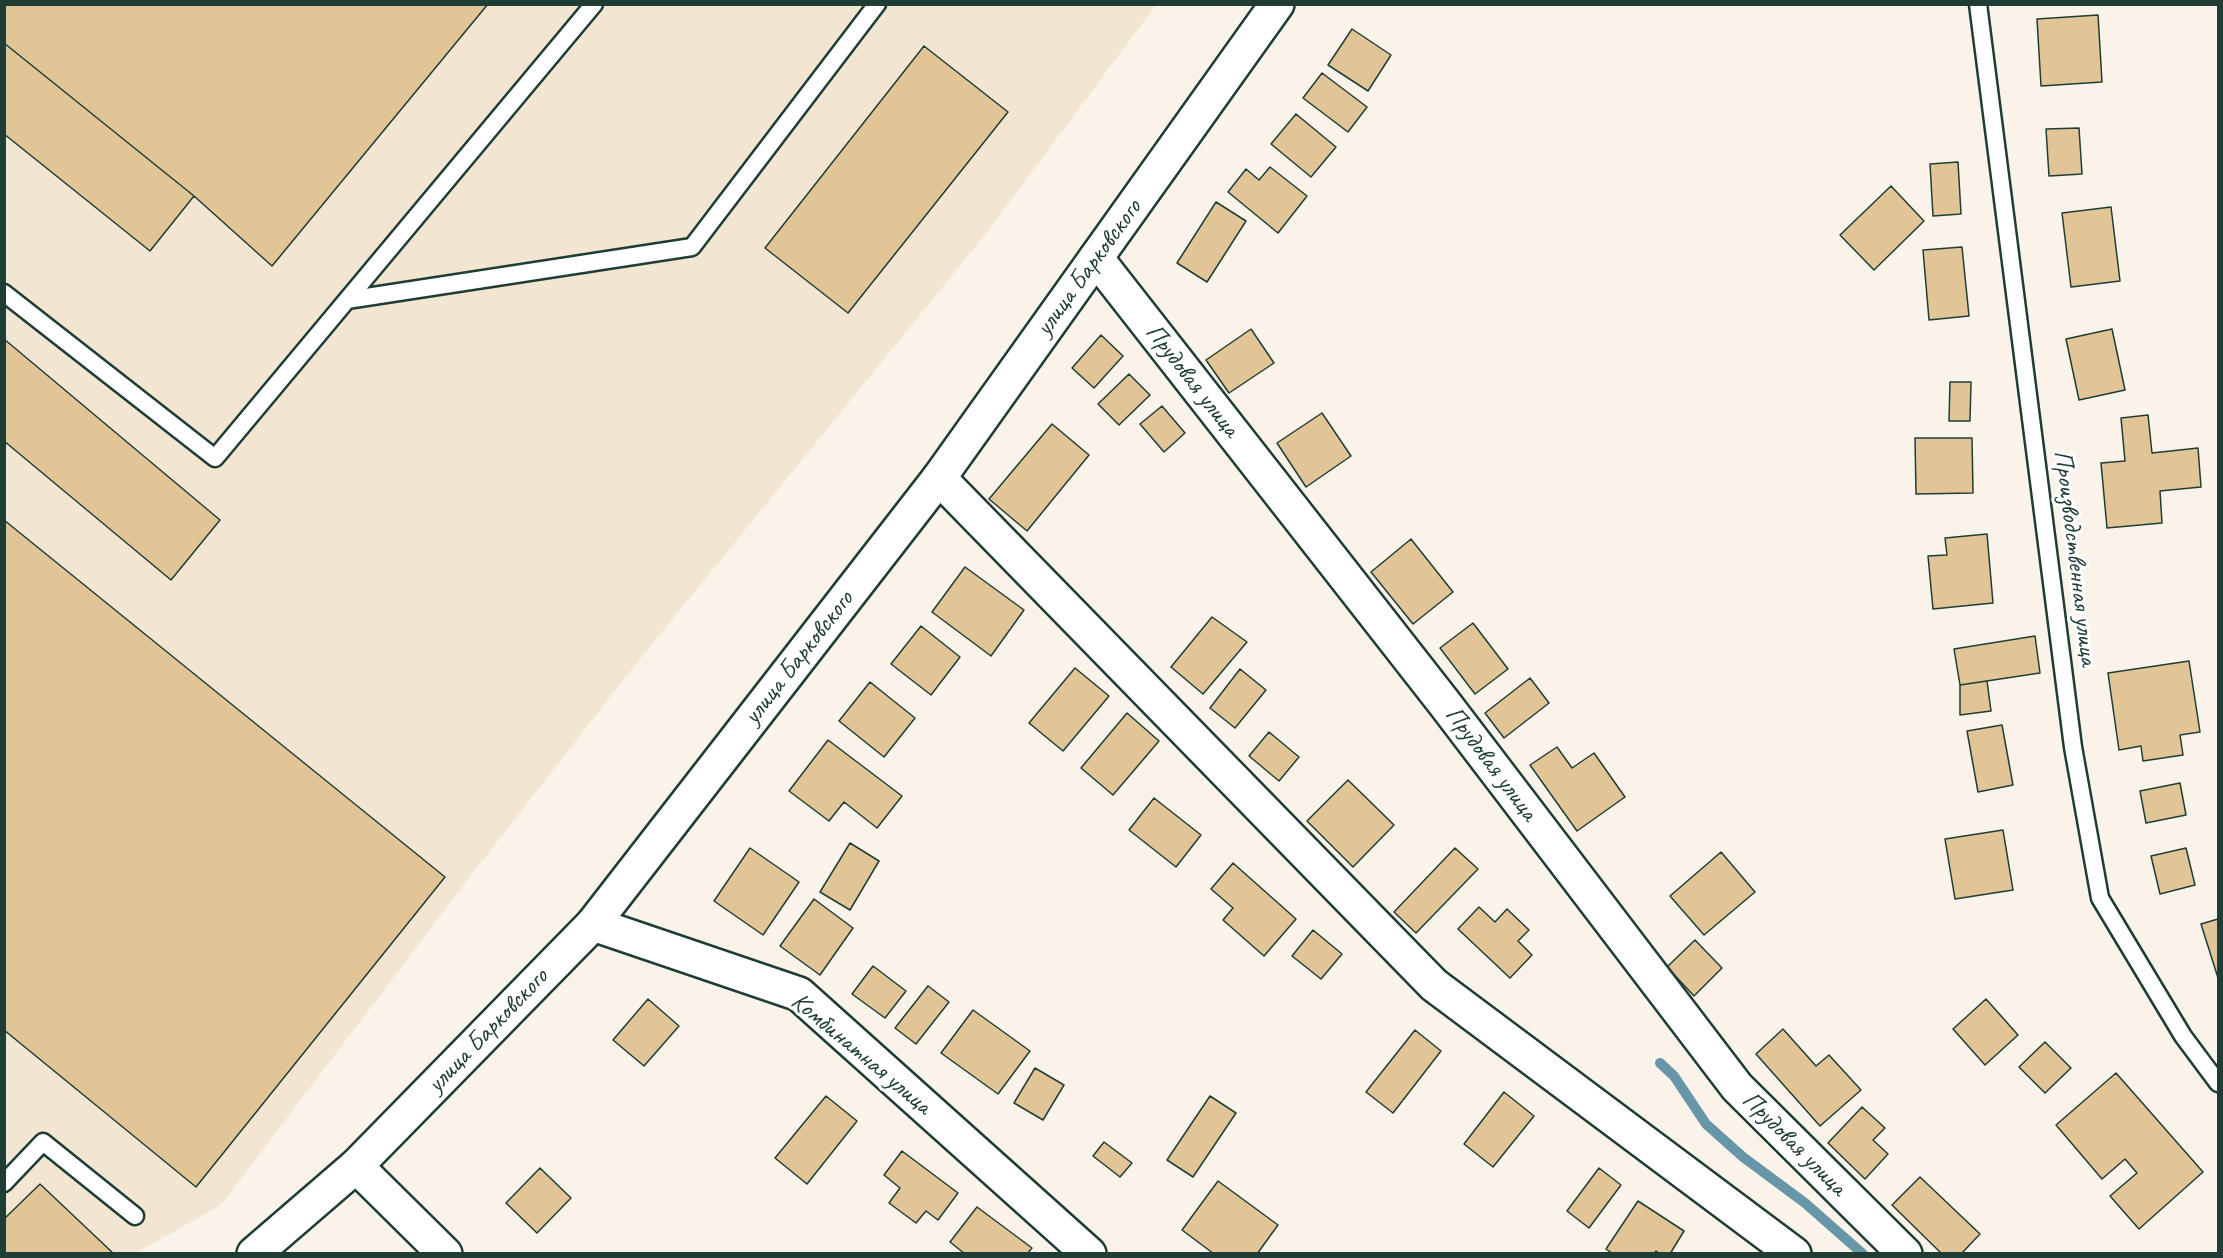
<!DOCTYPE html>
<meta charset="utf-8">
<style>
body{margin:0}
#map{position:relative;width:2223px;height:1258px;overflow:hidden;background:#f9f3ea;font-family:Caveat,sans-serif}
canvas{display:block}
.frame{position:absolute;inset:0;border:6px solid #1f3d34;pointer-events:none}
</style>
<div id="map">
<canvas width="2223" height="1258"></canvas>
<div class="frame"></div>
</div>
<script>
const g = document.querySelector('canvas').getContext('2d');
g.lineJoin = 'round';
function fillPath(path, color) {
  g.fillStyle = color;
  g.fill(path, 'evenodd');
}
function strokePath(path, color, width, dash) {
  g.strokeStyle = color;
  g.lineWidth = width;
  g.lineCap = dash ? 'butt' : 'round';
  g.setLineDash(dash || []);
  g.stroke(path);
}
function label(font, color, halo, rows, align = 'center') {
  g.font = font + ' Caveat,sans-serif';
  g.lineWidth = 6;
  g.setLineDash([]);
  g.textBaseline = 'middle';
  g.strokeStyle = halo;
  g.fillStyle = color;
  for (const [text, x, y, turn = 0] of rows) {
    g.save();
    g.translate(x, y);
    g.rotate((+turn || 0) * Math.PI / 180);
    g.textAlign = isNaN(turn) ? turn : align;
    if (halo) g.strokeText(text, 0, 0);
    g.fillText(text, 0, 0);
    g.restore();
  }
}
const built = new Path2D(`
 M5,5H1156L984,236L631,670L465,883L221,1205L136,1253L5,1254Z`);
const stream = new Path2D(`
 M1660,1063L1674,1076L1706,1124L1743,1157L1805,1203L1863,1254`);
const building = new Path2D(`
 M4,4H488L272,266L194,196L4,43Z
 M2098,15L2102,82L2041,86L2037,19Z
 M1352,29L1391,55L1368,91L1328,65Z
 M4,43L194,196L150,251L4,134Z
 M924,46L1008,112L848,313L765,248Z
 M1322,73L1367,107L1348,132L1303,98Z
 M1296,114L1336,147L1311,177L1271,144Z
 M2079,128L2082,174L2049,176L2046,129Z
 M1958,162L1961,214L1933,216L1930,164Z
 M1270,167L1307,196L1278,233L1228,192L1246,169L1259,180Z
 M1891,186L1924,221L1874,270L1840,235Z
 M1216,202L1246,221L1207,282L1177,263Z
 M2111,207L2120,281L2071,287L2062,213Z
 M1962,247L1969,316L1929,320L1923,250Z
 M1251,329L1274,363L1229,393L1206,360Z
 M2112,329L2125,390L2079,400L2066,339Z
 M1101,335L1123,356L1094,388L1072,368Z
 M4,339L220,520L171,580L4,441Z
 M1129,374L1150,395L1119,425L1098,404Z
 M1950,382H1971L1970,421H1949Z
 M1162,406L1185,433L1164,452L1140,424Z
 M1322,413L1351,456L1306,487L1277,443Z
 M2148,415L2152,453L2198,448L2201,487L2160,491L2162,523L2107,528L2101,463L2125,461L2121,418Z
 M1052,424L1089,455L1027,531L989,499Z
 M1915,438H1972L1973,493L1916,494Z
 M4,520L445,877L196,1187L4,1030Z
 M1987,534L1993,603L1933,609L1928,556L1947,555L1945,538Z
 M1411,539L1453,592L1413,624L1371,572Z
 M965,567L1024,610L991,656L932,612Z
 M1212,617L1247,642L1203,694L1171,667Z
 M1473,623L1508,669L1475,694L1440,648Z
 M921,626L960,657L931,695L891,664Z
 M2035,636L2040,673L1960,685L1954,649Z
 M2189,661L2200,732L2180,735L2183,755L2143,761L2141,746L2119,750L2108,673Z
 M1075,668L1109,696L1063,751L1029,723Z
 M1240,669L1266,690L1235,728L1210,708Z
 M1530,678L1549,703L1504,738L1485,713Z
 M1987,681L1991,711L1960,715V685Z
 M870,682L915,718L884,757L839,721Z
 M1127,713L1159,741L1113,795L1081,768Z
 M2002,725L2013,785L1978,792L1967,731Z
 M1269,732L1299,757L1279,781L1249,756Z
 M828,740L902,796L877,828L844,802L829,821L789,791Z
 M1557,747L1572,768L1594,753L1625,797L1577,831L1530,765Z
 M1348,780L1394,825L1353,867L1307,821Z
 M2180,783L2186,815L2146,823L2140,791Z
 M1154,798L1201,835L1176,867L1129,830Z
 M2003,830L2013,890L1955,899L1945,839Z
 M850,843L879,861L850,910L820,892Z
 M750,848L799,882L763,935L714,901Z
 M1455,848L1478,869L1416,933L1394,912Z
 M2186,848L2195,885L2160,894L2151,856Z
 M1721,852L1755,892L1704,935L1670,896Z
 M1233,863L1296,919L1264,956L1223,920L1233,908L1211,889Z
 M814,899L853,928L820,975L780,946Z
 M1479,907L1495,922L1507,909L1529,930L1518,941L1532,955L1510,978L1458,929Z
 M2218,919V978L2201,924Z
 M1313,930L1342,954L1321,979L1292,956Z
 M1695,940L1722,968L1694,996L1667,967Z
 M873,966L906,991L885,1018L852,994Z
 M928,986L949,1002L916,1044L895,1028Z
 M648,999L679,1026L644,1066L613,1040Z
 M1986,999L2018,1035L1985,1065L1953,1029Z
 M973,1010L1030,1051L998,1094L941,1053Z
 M1783,1029L1816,1066L1829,1055L1861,1090L1820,1126L1756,1054Z
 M1415,1030L1441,1051L1393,1113L1366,1092Z
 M2045,1042L2071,1068L2045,1093L2019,1067Z
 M1035,1068L1064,1085L1043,1120L1014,1103Z
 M2116,1073L2203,1172L2139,1229L2110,1196L2137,1173L2125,1159L2102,1179L2056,1125Z
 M1504,1092L1534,1116L1493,1167L1464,1144Z
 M826,1096L857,1121L807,1184L775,1158Z
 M1210,1096L1236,1113L1193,1177L1167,1160Z
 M1862,1107L1885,1128L1873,1140L1888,1154L1865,1179L1828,1143Z
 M1104,1142L1132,1163L1120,1177L1093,1156Z
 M902,1151L958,1193L938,1220L926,1211L916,1223L889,1203L900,1188L884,1175Z
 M540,1168L571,1198L537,1233L506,1203Z
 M1599,1168L1621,1185L1589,1228L1567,1211Z
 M1920,1177L1980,1234L1961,1254H1942L1892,1205Z
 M1218,1181L1278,1225L1257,1254H1214L1182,1230Z
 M40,1184L114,1254H4V1219Z
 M1638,1201L1684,1231L1670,1254H1660L1656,1251L1654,1254H1613L1606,1249Z
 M977,1207L1032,1248L1027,1254H965L950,1242Z`);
const lane = new Path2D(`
 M1978,4L2073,747L2100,898L2183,1036L2218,1083
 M4,293L215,458L594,4
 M347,300L692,247L877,4
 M4,1183L43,1142L135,1216`);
const street = new Path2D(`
 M1096,258L1445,704L1737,1087L1905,1254
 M939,478L1434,985L1794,1254
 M593,924L799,994L1089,1254
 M356,1166L445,1254`);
const secondary = new Path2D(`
 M254,1254L356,1166L593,924L939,478L1277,4`);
const streetNames = [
 ["улица Барковского",1089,268,-54],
 ["Прудовая улица",1192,381,52],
 ["Производственная улица",2075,558,83],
 ["улица Барковского",799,658,-52],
 ["Прудовая улица",1491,764,53],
 ["улица Барковского",488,1031,-46],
 ["Комбинатная улица",861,1054,40],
 ["Прудовая улица",1794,1144,45]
];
fillPath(built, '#f2e5d1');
strokePath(stream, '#6796a9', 10);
fillPath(building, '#e2c596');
strokePath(building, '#1f3d34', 1.5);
strokePath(lane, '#1f3d34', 21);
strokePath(street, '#1f3d34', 38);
strokePath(secondary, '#1f3d34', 38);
strokePath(lane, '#fff', 16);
strokePath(street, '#fff', 33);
strokePath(secondary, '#fff', 33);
label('26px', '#1f3d34', '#fff', streetNames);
</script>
